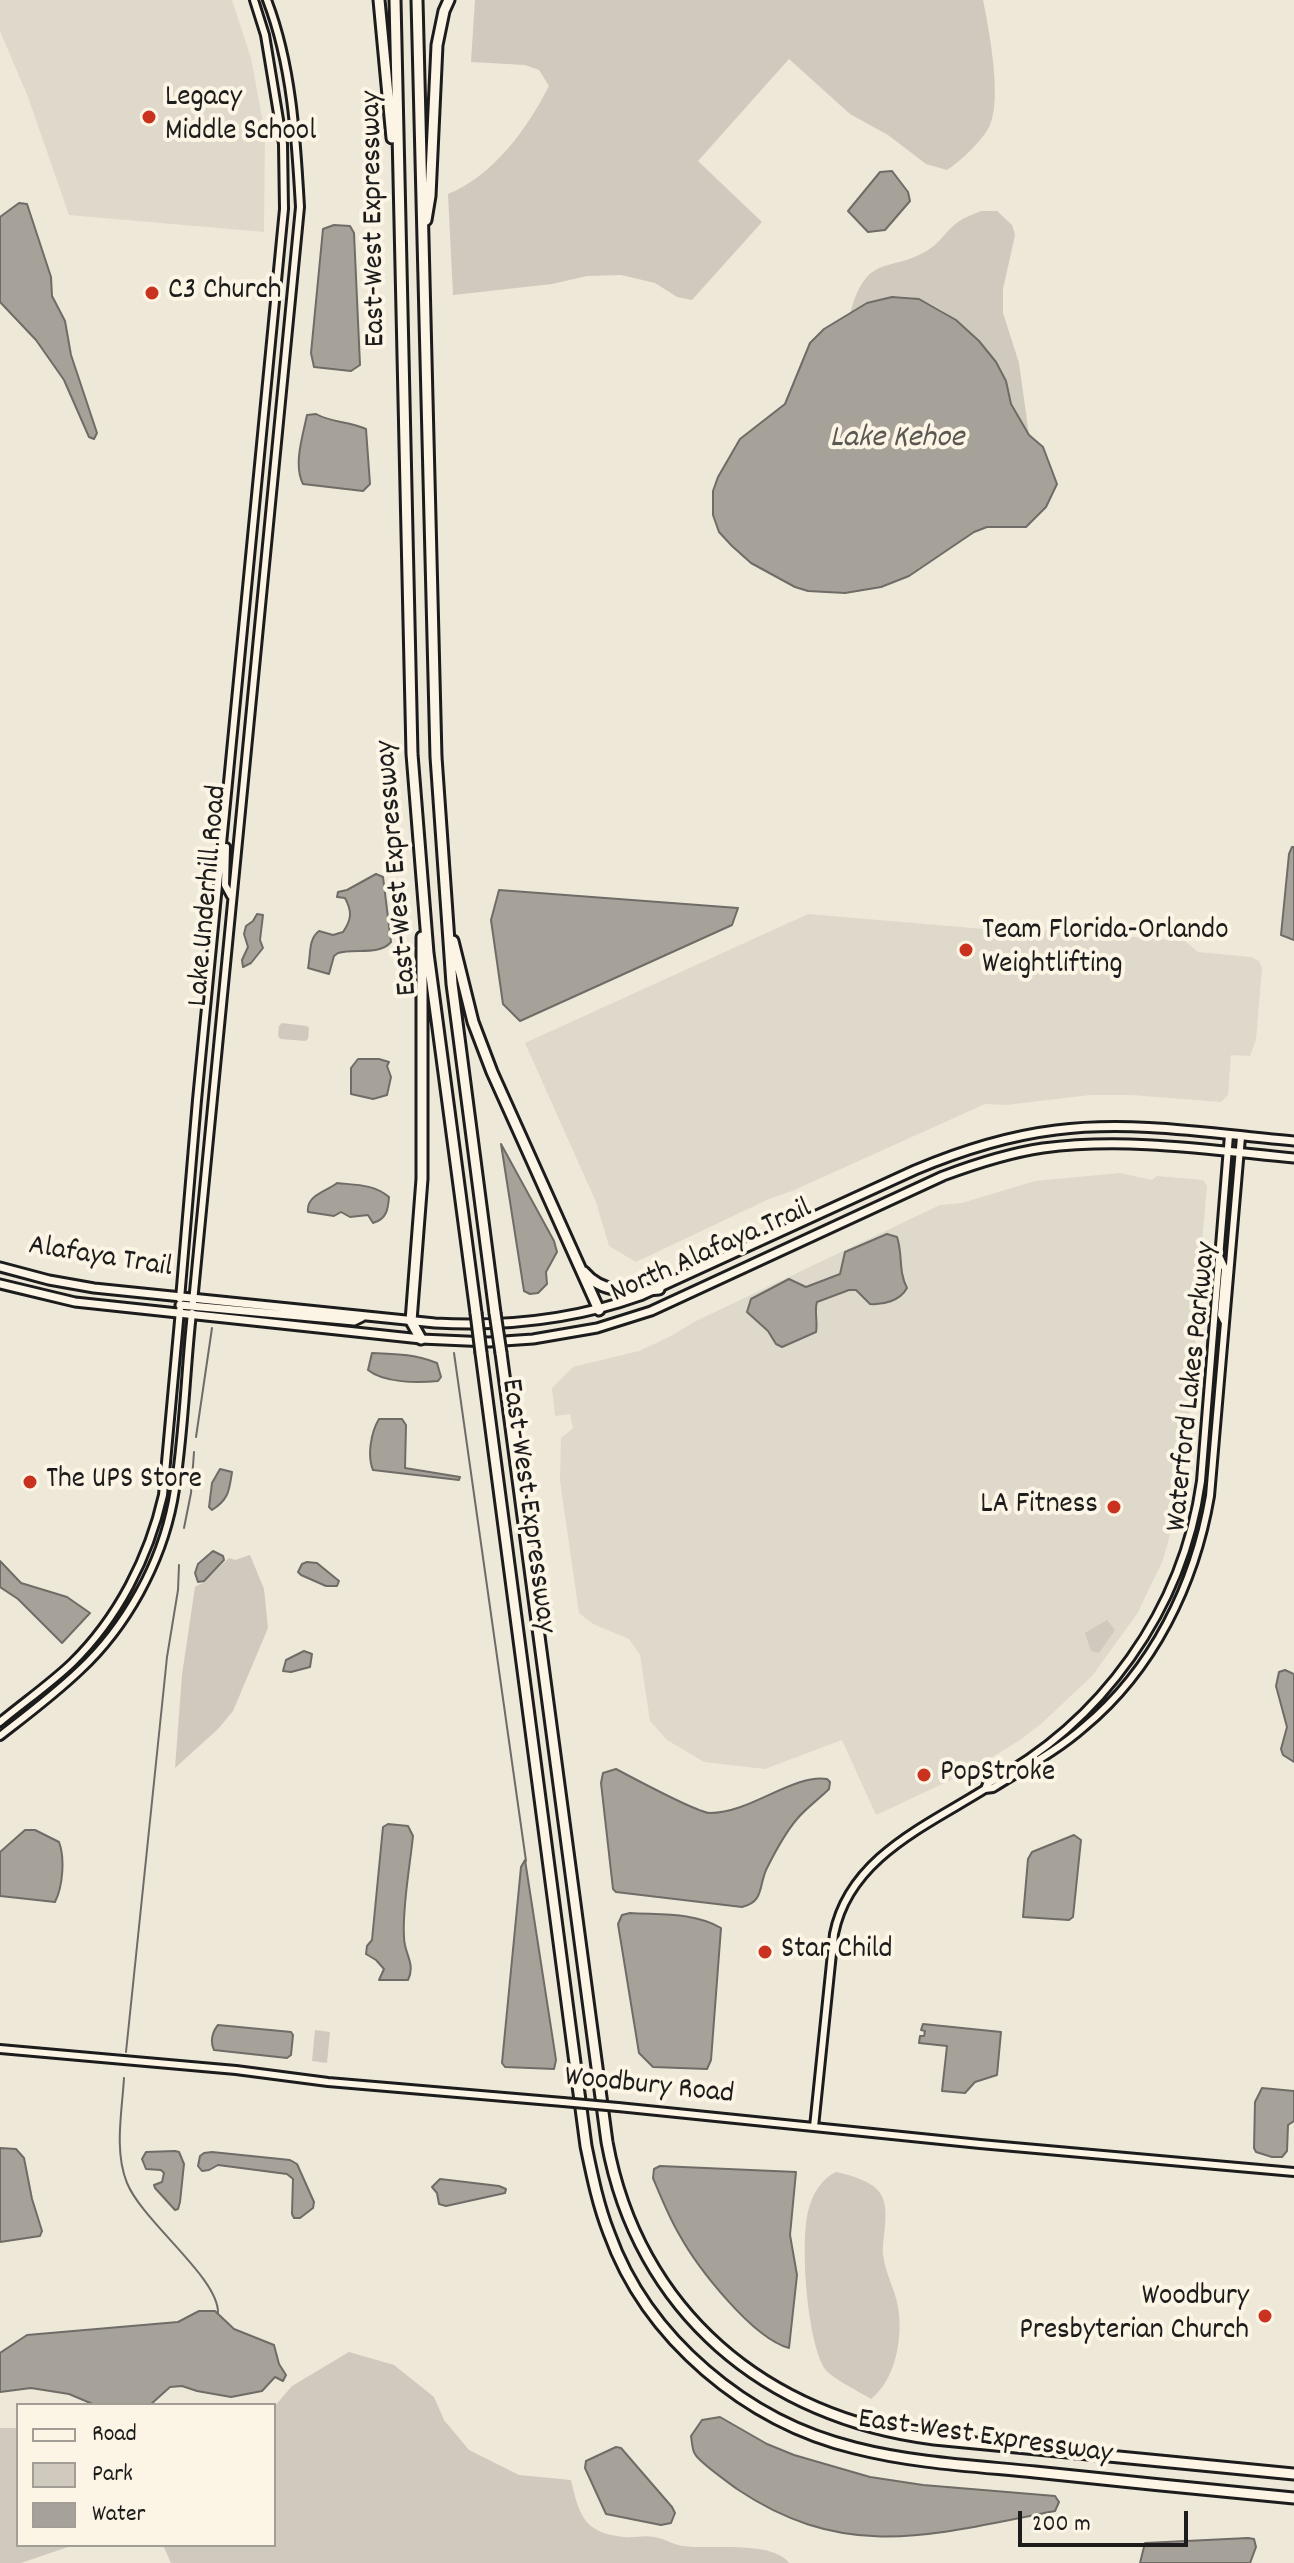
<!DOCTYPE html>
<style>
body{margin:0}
#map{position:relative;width:1294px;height:2563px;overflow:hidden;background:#eee8d9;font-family:Dekko,sans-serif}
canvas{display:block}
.legend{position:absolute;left:16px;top:2403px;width:260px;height:144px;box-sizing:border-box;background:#fcf5e5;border:2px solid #a29e95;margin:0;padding:10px 14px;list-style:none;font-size:24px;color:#1c1c1c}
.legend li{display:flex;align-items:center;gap:16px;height:40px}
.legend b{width:40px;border:2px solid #a29e95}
.scale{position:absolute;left:1018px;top:2511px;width:170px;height:36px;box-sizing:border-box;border:4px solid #1c1c1c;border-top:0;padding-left:10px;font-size:24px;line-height:28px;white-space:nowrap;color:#1c1c1c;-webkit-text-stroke:6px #fcf5e5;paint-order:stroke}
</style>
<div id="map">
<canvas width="1294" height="2563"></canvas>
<ul class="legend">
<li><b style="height:10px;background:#fcf5e5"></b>Road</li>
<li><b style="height:22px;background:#cfcabd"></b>Park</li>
<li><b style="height:22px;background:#a7a299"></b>Water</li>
</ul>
<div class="scale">200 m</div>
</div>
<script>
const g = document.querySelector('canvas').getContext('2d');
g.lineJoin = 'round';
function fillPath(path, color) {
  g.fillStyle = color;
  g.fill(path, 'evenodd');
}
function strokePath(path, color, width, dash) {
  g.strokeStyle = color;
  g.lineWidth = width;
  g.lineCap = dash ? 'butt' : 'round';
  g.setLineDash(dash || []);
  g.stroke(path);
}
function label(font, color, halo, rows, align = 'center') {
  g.font = font + ' Dekko,sans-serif';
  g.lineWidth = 8;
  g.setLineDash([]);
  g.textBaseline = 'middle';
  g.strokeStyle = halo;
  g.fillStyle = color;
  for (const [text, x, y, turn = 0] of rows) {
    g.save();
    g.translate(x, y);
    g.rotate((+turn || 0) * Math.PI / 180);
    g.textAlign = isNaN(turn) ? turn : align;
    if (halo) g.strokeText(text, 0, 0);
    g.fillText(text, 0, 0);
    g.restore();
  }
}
const built = new Path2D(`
 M0,0H232L251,58L265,133L264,232L69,215L28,97L0,31Z
 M808,914L1008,931L1017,928L1185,941L1198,952L1251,957L1259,961L1262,968L1256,1040L1250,1056L1231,1055L1228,1095L1221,1102L1131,1095H1090L1006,1105L985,1104L792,1191L769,1199L636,1262L609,1246L596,1202L525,1043Z
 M1120,1173L1152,1180L1157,1176L1203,1180L1207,1186L1202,1243L1204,1269L1188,1402L1190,1418L1174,1520L1163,1560L1137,1614L1092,1676L1041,1724L1020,1740L968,1772L876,1815L842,1740L765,1769L704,1762L667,1740L650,1721L640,1655L629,1639L593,1624L579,1613L560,1481L561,1438L573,1428L570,1414L555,1416L552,1388L573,1367L639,1351L671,1336L696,1321L940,1205L962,1203L1035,1181Z`);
const green = new Path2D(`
 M475,0H983C989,30 1002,97 990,125C984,139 960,162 947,170L926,164L888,135L850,114L789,59L698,161L762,222L692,300L677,297L655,283L621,275L587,276L552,284L453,295L448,194C494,175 527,129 549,86L539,70L525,65L471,62Z
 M981,211H997L1012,225L1015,235L1003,289V313L1019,363L1029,435C1023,425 1014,414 1010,403C1006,388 1005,375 996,362C981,339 947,309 920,300C896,291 870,301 850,314C868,249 889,276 931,248C941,241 948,229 958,222C965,217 974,214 981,211Z
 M282,1023L307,1026L309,1028L308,1039L305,1041L281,1039L278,1036L279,1026Z
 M250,1555L264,1589L268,1628L233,1711L218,1729L175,1768L182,1675L195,1587L202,1583L229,1558L235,1560Z
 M1107,1620L1115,1630L1099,1653L1091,1651L1085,1633Z
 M315,2030L330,2032L327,2063L312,2061Z
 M836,2172C850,2175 872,2181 880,2193C891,2209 882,2236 883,2254C885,2275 898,2294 899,2314C902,2343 894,2381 871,2399C860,2392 831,2378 825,2369C807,2341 801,2249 807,2217C810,2199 819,2180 836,2172Z
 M349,2352L394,2365L434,2397L444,2420L469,2450L519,2475L571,2480C579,2514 583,2533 624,2537C634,2538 644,2535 654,2537C664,2538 673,2545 683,2546C710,2550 772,2540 789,2563H171L163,2545H274V2407L292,2386Z
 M0,2428H18V2545H74L21,2563H0Z`);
const water = new Path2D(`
 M892,171L908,192L910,201L885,230L868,232L848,211L880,172Z
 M19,203L27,204L51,277L52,296L65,321L71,355L97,433L94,439L89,437L64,380L36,340L0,302V217Z
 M334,225L350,226L354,233L360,365L351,371L314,367L311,353L323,229Z
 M892,297L919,299L956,320L979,341L996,362L1006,381L1011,404L1029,435L1043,447L1057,484L1046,507L1026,527H987L974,532L909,576L881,587L845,593L808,591L795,587L751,563L732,546L719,532L713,515V491L718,477L740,439L785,404L810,343L824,329L867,303Z
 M316,414C332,423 349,421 366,429L370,484L363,491L303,484C293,465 303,435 307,415Z
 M1292,847H1294V940L1281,935L1289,854Z
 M376,874L383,877L391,942C379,956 355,948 338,953L334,956L329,974L308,968C311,955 308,939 319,931L333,935L343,932C352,919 352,911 345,898L337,897L338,892L347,890Z
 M499,890L738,908L732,925L520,1021L503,1004L491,920Z
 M257,914L263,915L260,940L263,948L251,963L243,967L242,960L248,947L244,934L246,926L253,921Z
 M358,1059H379L389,1062L387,1066L391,1077L387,1095L373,1099L351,1094V1068Z
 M501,1144L554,1241L557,1252L546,1272L547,1284L538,1293L530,1294L524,1291Z
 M337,1183C355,1185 374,1184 389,1197C388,1209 387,1219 373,1223L368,1215L350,1217L341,1212L334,1216L308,1212C306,1195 326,1192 337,1183Z
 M887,1234L897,1237C903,1254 898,1271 907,1288C900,1301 883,1305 870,1304L856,1290H849L817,1302C814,1310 818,1323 816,1332L782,1347L776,1344L768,1331L747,1312L751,1299L789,1279L806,1287L840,1274L845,1252Z
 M372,1353C396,1354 414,1354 437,1363L441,1377L438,1381C417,1383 384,1383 368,1370Z
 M379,1419H402L406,1425L405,1468L460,1477L459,1480L373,1470C367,1456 371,1432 379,1419Z
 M220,1469L232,1472C229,1491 229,1499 212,1510L209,1507L212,1483Z
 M213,1551L223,1556L224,1560L204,1581L198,1582L195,1573L198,1564Z
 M0,1561L21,1583L67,1597L90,1613L62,1643L18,1599L0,1587Z
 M307,1562L317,1563L339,1581L337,1586H326L301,1575L298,1572L302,1564Z
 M304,1651L312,1654L310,1667L291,1672L283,1671L286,1660Z
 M1285,1670L1294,1674V1762L1283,1755L1281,1749L1287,1727L1276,1686L1279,1672Z
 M616,1769C631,1777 699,1813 710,1813C751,1813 792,1774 827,1779L830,1782L829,1789C819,1799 806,1808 797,1819C785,1833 775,1852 767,1868C758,1886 765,1901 742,1907L616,1892L613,1889L601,1783L603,1773Z
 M388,1824L408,1826L413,1836C410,1866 402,1908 404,1937C404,1954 416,1963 408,1980H379L384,1969L376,1960L366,1954L367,1946L372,1940L383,1827Z
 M25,1830H35L59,1842C65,1858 63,1886 55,1902L0,1896V1852Z
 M1074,1835L1081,1840L1073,1917L1069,1920L1023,1917L1028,1859L1032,1852Z
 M525,1860L556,2060L554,2069L505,2067L502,2063L521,1867Z
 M630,1913C660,1915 694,1912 721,1928L711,2060L707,2069L653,2067L639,2053L618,1924L622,1915Z
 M923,2024L1001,2032L997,2075L975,2082L965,2093L942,2091L947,2046L919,2043L920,2036H924L925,2031L921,2030Z
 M218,2025L291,2032L293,2035L291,2055L287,2058L214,2050C210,2042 212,2032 218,2025Z
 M1262,2088L1294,2091V2121L1288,2125L1287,2151L1282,2157H1272L1256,2152L1254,2148L1255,2102Z
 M0,2148L16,2149L24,2158L32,2199L42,2231L40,2236L0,2242Z
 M175,2151L179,2152L184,2164L180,2202L178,2209L175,2210L155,2188L154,2185L162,2182L164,2173L161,2170L146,2169L142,2159L146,2152Z
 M212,2152L290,2160L297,2164L314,2202L313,2208L300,2218H294L292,2214L293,2179L287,2174L218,2165L209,2170L202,2171L198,2166L200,2156L204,2153Z
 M660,2166L796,2172L790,2235L797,2275L789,2348C752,2338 697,2267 679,2234C669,2217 661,2197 653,2178L654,2169Z
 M440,2179L499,2186L506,2189L505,2193L446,2206L439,2204L437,2193L432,2187Z
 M199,2311H215L234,2329L274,2345L279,2364L286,2375L283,2381L275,2377L262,2391L231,2397L197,2391L182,2386L170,2387L150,2405H95L69,2394L31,2388L0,2392V2353L27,2335L178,2322Z
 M720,2417L767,2444L794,2455L870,2477L923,2485L1055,2496L1059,2502L1055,2511C935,2534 847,2563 737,2489C729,2483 699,2462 695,2454C692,2450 692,2441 691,2436L702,2420Z
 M616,2447L621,2448L672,2507L675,2513L671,2523L661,2525L606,2514L585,2468L586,2461Z
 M1248,2538L1254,2539L1256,2547L1250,2563H1140L1145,2543Z`);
const stream = new Path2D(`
 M454,1353L526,1861
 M196,1437L212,1328
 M184,1528L191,1493L194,1452
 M126,2052L167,1657L178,1590L179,1565
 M124,2078C122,2112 114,2151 127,2183C143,2222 219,2278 218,2313`);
const tertiary = new Path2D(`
 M226,847L225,885L231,896
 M1220,1258L1225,1269L1221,1315L1224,1321
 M180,1299L197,1100L284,209L283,144L265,35L254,0
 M193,1302L300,207C296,138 292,65 267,0
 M0,1722C24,1702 50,1684 72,1663C118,1618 149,1557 163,1495L180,1310
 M0,1736C27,1715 55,1694 80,1670C126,1627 161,1564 173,1501C184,1441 185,1375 192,1313
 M985,1789L993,1788C1023,1769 1057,1751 1084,1727C1153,1670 1195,1584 1210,1496L1241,1137
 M0,2049L236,2070L328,2082L563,2102
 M618,2107L980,2144L1294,2172
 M814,2127L834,1934C849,1858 926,1826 985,1789L987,1784C1102,1723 1183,1610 1201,1481L1229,1135`);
const secondary = new Path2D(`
 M0,1267L49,1280L94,1288L435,1323C506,1327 573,1320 640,1296L915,1170C960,1151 1007,1136 1056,1130C1134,1120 1216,1134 1294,1141
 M0,1284L75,1302L421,1339L489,1342L533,1339L597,1328L651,1311L943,1176C975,1164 1009,1153 1043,1148C1126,1137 1211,1150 1294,1158
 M180,1305L354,1321L362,1317`);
const motorway = new Path2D(`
 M379,0L392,138
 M395,0L412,754L428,953L476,1313
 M417,0L436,757L452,984L495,1313
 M426,220L430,196L437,45L444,11L449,0
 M453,941L473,1022L492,1072L599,1310
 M584,1272C603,1295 632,1291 659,1289
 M421,1339L411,1321L422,1179V937
 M481,1353L586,2146C592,2175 598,2205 609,2233C647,2339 747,2422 855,2448C914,2463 975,2466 1035,2472C1121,2481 1208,2490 1294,2498
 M501,1353L607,2142C638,2312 766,2418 934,2439L1294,2474`);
const tertiaryBridge = new Path2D(`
 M563,2102L618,2107`);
const motorwayBridge = new Path2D(`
 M476,1313L481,1353
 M495,1313L501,1353`);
const markers = [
 [149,117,8,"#c8321e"],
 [152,293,8,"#c8321e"],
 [966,950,8,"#c8321e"],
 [30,1482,8,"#c8321e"],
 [1114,1507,8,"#c8321e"],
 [924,1775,8,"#c8321e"],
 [765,1952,8,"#c8321e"],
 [1265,2316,8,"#c8321e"]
];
const poiNames = [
 ["Legacy",165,100],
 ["Middle School",165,134],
 ["C3 Church",168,293],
 ["Team Florida-Orlando",982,933],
 ["Weightlifting",982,967],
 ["The UPS Store",46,1482],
 ["LA Fitness",1098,1507,"right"],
 ["PopStroke",940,1775],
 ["Star Child",781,1952],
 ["Woodbury",1249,2299,"right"],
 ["Presbyterian Church",1249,2333,"right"]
];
const streetNames = [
 ["East-West Expressway",376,219,-91],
 ["East-West Expressway",399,868,-95],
 ["Lake Underhill Road",210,896,-85],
 ["North Alafaya Trail",712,1253,-24],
 ["Alafaya Trail",100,1259,9],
 ["Waterford Lakes Parkway",1194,1387,-84],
 ["East-West Expressway",526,1506,82],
 ["Woodbury Road",649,2088,6],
 ["East-West Expressway",985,2439,8]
];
const waterNames = [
 ["Lake Kehoe",897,441]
];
fillPath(built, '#ded9cb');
fillPath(green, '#cfcabd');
fillPath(water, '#a7a299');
strokePath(water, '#6f6c67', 2);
strokePath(stream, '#6f6c67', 2);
strokePath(tertiary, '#1c1c1c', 12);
strokePath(secondary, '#1c1c1c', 13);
strokePath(motorway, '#1c1c1c', 15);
strokePath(tertiary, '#fcf5e5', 6);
strokePath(secondary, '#fcf5e5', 7);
strokePath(motorway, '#fcf5e5', 9);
strokePath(tertiaryBridge, '#1c1c1c', 12, []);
strokePath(motorwayBridge, '#1c1c1c', 15, []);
strokePath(tertiaryBridge, '#fcf5e5', 6);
strokePath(motorwayBridge, '#fcf5e5', 9);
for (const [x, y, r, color] of markers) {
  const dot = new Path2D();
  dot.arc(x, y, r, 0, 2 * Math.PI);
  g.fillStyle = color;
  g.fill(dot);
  strokePath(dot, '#fcf5e5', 3);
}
label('30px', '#1c1c1c', '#fcf5e5', poiNames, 'left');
label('30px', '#1c1c1c', '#fcf5e5', streetNames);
label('italic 32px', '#5b5854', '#fcf5e5', waterNames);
</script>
